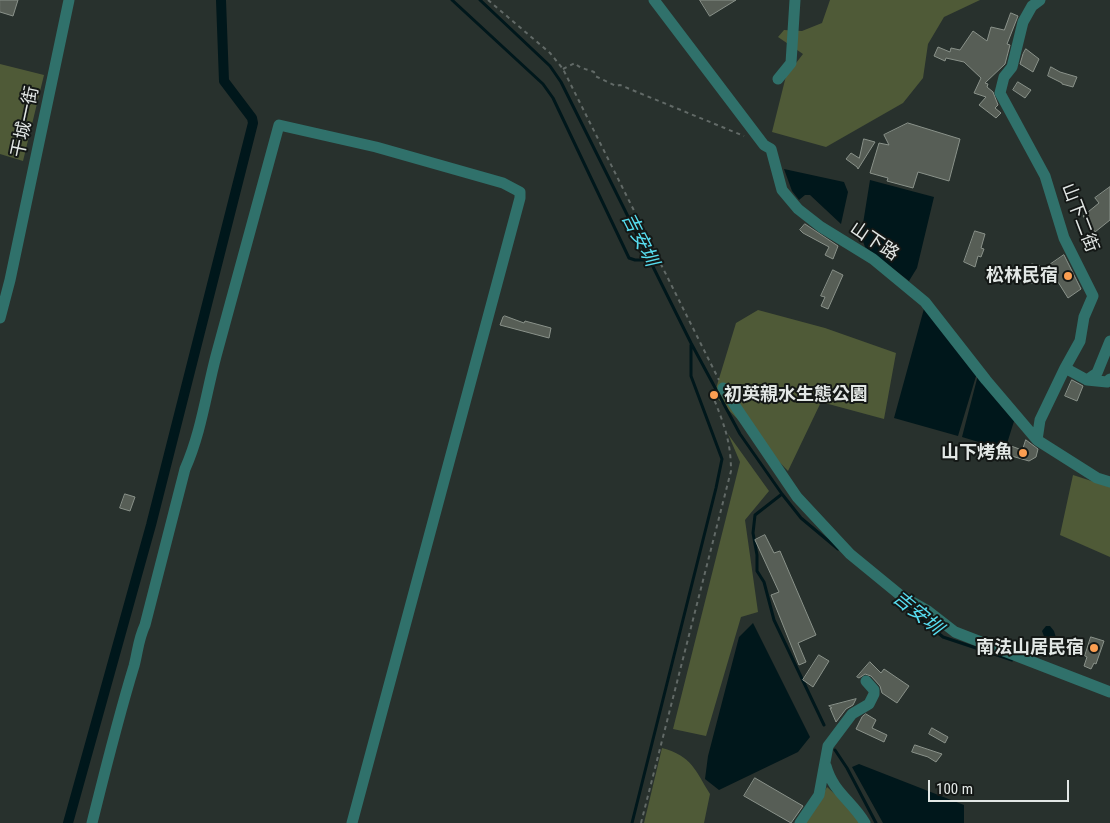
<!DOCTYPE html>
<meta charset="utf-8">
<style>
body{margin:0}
#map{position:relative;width:1110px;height:823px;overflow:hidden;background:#28312d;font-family:"Roboto Condensed",sans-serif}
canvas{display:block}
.scale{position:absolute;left:928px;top:780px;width:141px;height:22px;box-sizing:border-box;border:2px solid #e2e7e5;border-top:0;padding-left:6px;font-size:15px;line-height:18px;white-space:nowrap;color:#e2e7e5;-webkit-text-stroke:4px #141816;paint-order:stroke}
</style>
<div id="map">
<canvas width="1110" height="823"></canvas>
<div class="scale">100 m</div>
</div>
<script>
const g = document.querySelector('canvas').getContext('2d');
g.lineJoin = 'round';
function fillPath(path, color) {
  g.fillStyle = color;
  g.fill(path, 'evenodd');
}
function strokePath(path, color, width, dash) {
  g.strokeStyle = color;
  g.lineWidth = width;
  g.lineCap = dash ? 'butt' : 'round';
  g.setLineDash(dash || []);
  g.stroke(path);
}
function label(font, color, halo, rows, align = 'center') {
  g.font = font + ' "Roboto Condensed","Noto Sans TC",sans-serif';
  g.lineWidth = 4;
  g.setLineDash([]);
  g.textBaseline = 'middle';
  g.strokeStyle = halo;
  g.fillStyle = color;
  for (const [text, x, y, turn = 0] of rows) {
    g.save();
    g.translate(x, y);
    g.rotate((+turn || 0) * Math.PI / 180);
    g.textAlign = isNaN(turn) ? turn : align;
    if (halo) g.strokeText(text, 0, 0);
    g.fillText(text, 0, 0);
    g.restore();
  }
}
const green = new Path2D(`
 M830,0H980L944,17L928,44L923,78L903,103L826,147L772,132L786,76L803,54L778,37L784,30L802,31L822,23Z
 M0,64L44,75L23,161L0,154Z
 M758,310L825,328L896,353L884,419L821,402L788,471L714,395L736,323Z
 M728,434L769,491L745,520L758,612L741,617L706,736L673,729L740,462Z
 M1073,475L1110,487V557L1060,535Z
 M662,748C692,756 695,770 710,794L704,823H644Z
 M827,787L867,823H805Z`);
const water = new Path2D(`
 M784,169L844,182L848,192L841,224L810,195H805L799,200L792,191Z
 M870,180L934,197L917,268L909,281L865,247L861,236Z
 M925,305L977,373L958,436L894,418Z
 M978,375L1015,418L1005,450L962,437Z
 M753,623L810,737L798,752L719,790L705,779L708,756L739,637Z
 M1046,626H1050L1054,631L1057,641L1052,644L1051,649L1048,647L1042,631Z
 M859,764L964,805V823H883L852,767Z`);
const stream = new Path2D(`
 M452,0L543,84L553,98L629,258L635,260H649
 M480,0L550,66L561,82L691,343L740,434L782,494L801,518L838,549
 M782,494L755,515L753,533L757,555V571L764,582L774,620L824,725
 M900,601L943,637L1012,660
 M835,750L847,768L876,823
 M632,823L716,488L722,459L691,376V345`);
const canal = new Path2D(`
 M68,823L151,525L253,123L252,118L224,81L221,0`);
const building = new Path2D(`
 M0,0H18L13,16L0,12Z
 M700,0H736L710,16Z
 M1011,13L1018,16L1007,44L1010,45L1005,64L985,83L988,84L987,87L993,92L998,105L995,108L1001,113L996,118L979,105L986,97L974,93L981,78L964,62L946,58L945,61L934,56L938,47L950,52L951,48L960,50L973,31L987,41L991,27L1004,30Z
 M1026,49L1039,59L1033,72L1020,64L1023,54Z
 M1051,67L1060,72L1077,77L1073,87L1062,84V83L1048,76Z
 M1018,82L1031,90L1025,98L1013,90Z
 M908,123L960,139L949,181L918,172L913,188L887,181L888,178L870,173L879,143L889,145L884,135Z
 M864,139L875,142L858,169L857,167L846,159L851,153L859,158Z
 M1110,187V220L1095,232L1083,216L1099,203L1095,198Z
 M805,224L838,246L833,259L825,255L829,247L803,233L800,230Z
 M975,231L985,234L981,248L984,249L981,257L978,256L975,267L964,262Z
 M1064,255L1081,289L1068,298L1048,266Z
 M1032,264L1040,266L1035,284L1027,282Z
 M833,270L843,275L828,309L821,306L825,297L821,296Z
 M505,316L524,323L525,321L551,328L549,338L500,325L503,317Z
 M1072,380L1083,386L1077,401L1065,396Z
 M1026,440L1038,449L1036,457L1029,461L1008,455L1011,446L1022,450Z
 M125,494L135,497L130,511L120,508Z
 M765,535L774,553L780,551L816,635L798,643L806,662L799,665L771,595L779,592L755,540Z
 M1091,637L1104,641L1096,664L1094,663L1091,669L1084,666L1087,657L1085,656Z
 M819,655L829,661L813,687L803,680Z
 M870,662L881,673L884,669L909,686L897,703L882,693L880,686L871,676L865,674L859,678L857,677Z
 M856,699L853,705L846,709L836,722L830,708H832L829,706Z
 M866,714L876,720L872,728L887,735L884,742L856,729L862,717Z
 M932,728L948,737L945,743L929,734Z
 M915,745L942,754L936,762L928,757L912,752Z
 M755,778L803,806L791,823L744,796Z`);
const path = new Path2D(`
 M488,0L550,53L563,69L719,380
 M563,69L575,63C580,69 587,69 594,72L595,76L616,86L620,85L744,136
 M641,823L731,471C731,440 723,422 712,394L713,393`);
const minor = new Path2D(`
 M654,0L764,145L771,149L782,190L798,209L821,227L873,259L925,302L986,380L1037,440L1097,478L1110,482
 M778,79L791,63L795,0
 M0,318L10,280L69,0
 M1065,368L1087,380L1097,373L1110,341
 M1087,380L1107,382L1110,379
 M723,388L797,497L850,554L900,595L928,611L955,632L1110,692
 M1037,440L1040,420L1065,368L1080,341L1084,317L1093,296L1064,238L1045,176L1000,93L1004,77L1012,67L1023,22L1032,6L1040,0
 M826,766C833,792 852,801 865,823
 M92,823C105,771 118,718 134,666C138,651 138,640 145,625L185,469C201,433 206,394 216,356C237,279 258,202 279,125L376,147L503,183L520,192V198L352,823
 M800,823L819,795L828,746L852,714L869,704L874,694V690L866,681`);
const markers = [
 [1068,276,5,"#fb9e51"],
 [714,395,5,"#fb9e51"],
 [1023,453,5,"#fb9e51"],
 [1094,648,5,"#fb9e51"]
];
const streetNames = [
 ["干城一街",26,122,-78],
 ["山下二街",1079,218,69],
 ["山下路",874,242,34]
];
const poiNames = [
 ["松林民宿",1058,276],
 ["初英親水生態公園",724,395,"left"],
 ["山下烤魚",1013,453],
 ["南法山居民宿",1084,648]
];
const waterNames = [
 ["吉安圳",639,240,63],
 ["吉安圳",917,614,39]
];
fillPath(green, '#4f5a37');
fillPath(water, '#00171b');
strokePath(stream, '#00171b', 3);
strokePath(canal, '#00171b', 10);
fillPath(building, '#575e56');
strokePath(building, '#8a928a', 1);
strokePath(path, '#626a67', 2, [4, 4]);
strokePath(minor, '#30716b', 11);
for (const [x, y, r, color] of markers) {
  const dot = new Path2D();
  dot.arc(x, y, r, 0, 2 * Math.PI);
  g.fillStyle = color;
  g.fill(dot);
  strokePath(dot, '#141816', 2);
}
label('18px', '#e2e7e5', '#141816', streetNames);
label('bold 18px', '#e2e7e5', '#141816', poiNames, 'right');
label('italic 19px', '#57ddf0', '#141816', waterNames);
</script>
